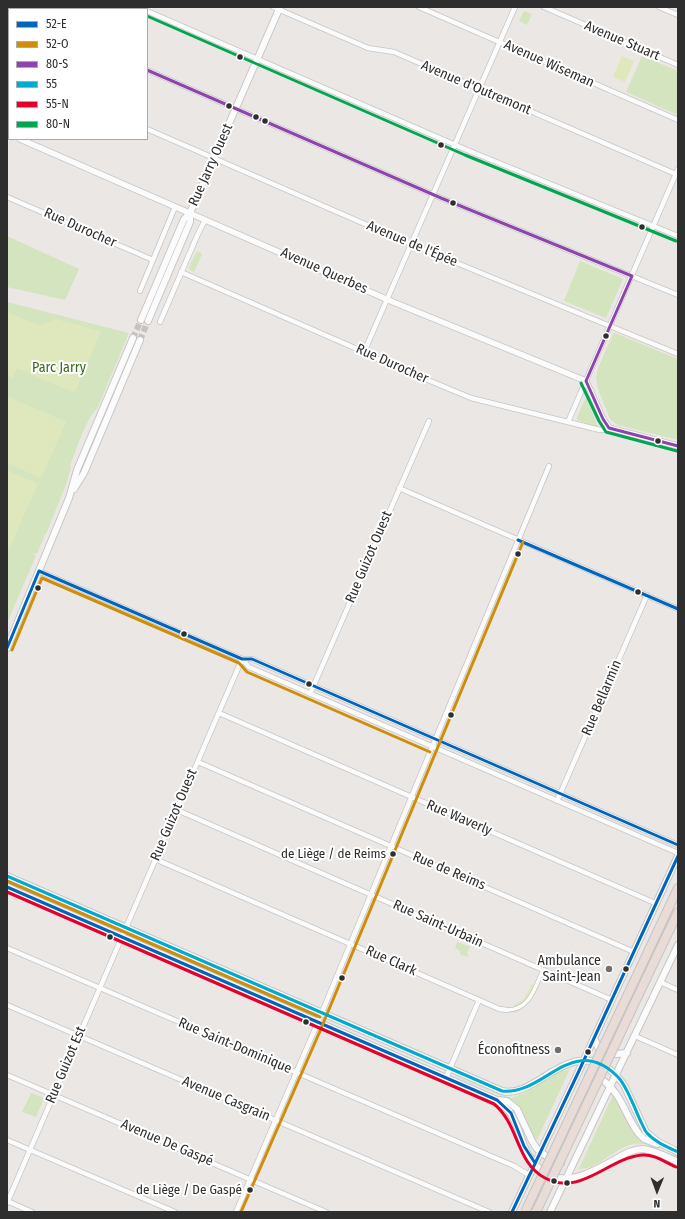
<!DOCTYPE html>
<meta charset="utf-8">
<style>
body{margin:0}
#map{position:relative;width:685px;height:1219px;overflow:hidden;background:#ebe7e4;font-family:"Fira Sans Condensed",sans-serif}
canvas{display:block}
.frame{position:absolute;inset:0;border:8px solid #2e2e2e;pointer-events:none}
.legend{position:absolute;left:8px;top:8px;width:140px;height:132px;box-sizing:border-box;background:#fff;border:1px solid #ababab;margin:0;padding:5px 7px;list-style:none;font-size:12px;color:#2e2e2e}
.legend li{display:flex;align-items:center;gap:8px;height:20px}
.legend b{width:20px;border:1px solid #ababab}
.north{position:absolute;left:637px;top:1171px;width:40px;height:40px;-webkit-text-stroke:3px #fff;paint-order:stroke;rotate:181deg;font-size:11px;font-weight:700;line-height:16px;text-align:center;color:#2e2e2e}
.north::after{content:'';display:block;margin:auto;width:14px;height:18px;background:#2e2e2e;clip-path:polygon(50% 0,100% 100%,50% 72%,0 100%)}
</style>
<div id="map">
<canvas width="685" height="1219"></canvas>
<div class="frame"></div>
<ul class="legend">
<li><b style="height:5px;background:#0065bd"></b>52-E</li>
<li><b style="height:5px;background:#cf8e09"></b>52-O</li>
<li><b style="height:5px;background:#8e44ad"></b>80-S</li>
<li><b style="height:5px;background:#00a9ce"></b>55</li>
<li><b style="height:5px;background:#e4002b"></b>55-N</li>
<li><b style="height:5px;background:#00a651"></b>80-N</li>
</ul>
<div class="north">N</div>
</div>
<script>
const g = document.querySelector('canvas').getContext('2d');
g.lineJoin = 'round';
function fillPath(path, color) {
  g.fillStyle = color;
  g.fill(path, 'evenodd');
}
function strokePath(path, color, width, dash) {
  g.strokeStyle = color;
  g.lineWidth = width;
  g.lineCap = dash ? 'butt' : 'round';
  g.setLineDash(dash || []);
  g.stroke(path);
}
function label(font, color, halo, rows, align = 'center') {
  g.font = font + ' "Fira Sans Condensed",sans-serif';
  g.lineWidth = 4;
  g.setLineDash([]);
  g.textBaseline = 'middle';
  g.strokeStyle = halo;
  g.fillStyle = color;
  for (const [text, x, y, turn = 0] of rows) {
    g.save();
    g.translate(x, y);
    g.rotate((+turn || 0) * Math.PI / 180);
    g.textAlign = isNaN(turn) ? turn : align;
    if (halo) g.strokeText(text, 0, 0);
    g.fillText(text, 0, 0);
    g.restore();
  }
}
const green = new Path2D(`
 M524,11L532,14L527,25L519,21Z
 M642,56L678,71V115L626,92Z
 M7,236L79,269L65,300L7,287Z
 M197,251L202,254L194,272L190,270L189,267Z
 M580,261L623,279L606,318L564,301Z
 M7,302L129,333L97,409C87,416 75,453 70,466L71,468L66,485L46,534H45L37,554L35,553L34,555L36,556L7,623Z
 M615,333L678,359V440L618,425L612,421L609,417L598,389L596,378L598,368L613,334Z
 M586,397L598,427L577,420V417Z
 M7,881L115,928V929L7,882Z
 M132,935L267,994L266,995L132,937Z
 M457,942L470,947L467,953L469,957L461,955L459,950L455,948Z
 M570,1069L537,1140L531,1131L522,1110L514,1101L455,1077V1076L498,1094L512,1098L525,1093L562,1071Z
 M31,1093L44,1098L36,1117L22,1112Z
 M613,1095C622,1104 626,1117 631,1128C640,1145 661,1150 678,1156V1158C667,1153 655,1146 644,1144C621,1139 602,1169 579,1169Z`);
const pitch = new Path2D(`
 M622,56L634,61L625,82L613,77Z
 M7,312L40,326L55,319L101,331L76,390L72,392L17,368L13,378L7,375Z
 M7,396L66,422L41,478L7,463Z
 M7,470L38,484L7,554Z
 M532,984L539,987C533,999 528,1007 515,1013L514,1005L523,1000Z`);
const secondaryTunnel = new Path2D(`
 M133,338L141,320
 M140,340L148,321
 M585,1073L602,1080
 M547,1157L555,1161L565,1163`);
const pedestrian = new Path2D(`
 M507,1010C530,1010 535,987 543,970`);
const minor = new Path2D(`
 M138,7L142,9
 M273,7L368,48L394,52L678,175
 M419,7L678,120
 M544,7L678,65
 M659,7L678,15
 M7,9H9
 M39,9L40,7
 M147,11L467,150L678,236
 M7,69H9
 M147,70L441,198L678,295
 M7,84L9,79
 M147,129L413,245L678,354
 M7,197L153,260
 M181,272L357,349L373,357L471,398L600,430L612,429
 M140,291L175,207
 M160,322L197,236L205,220
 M364,352L515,7
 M568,422L678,169
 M399,488L678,609
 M39,571L242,659H252L678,845
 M242,659L249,667L678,853
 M310,694L429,421
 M219,713L655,903
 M198,762L634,952
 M557,801L647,595
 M177,810L612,1000
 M155,859L479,1000L499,1009L507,1010
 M7,948L514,1166L529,1175
 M660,982L678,990
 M7,1005L489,1212
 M635,1036L678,1055
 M7,1075L326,1212
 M446,1078L479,1000
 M7,1140L175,1212
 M7,1201L32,1212
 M7,1203L242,659
 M236,1212L315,1029L549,466`);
const tertiary = new Path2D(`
 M7,133L9,134
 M20,139L393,302L586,381L603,419L609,428L678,446`);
const secondary = new Path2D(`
 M141,320L184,219L190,213L280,7
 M148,321L190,222V213
 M74,489L84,473L140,340
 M7,648L69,498L77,470L133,338
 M7,876L502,1091C531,1098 556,1056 591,1061
 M7,887L497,1100C501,1104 505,1107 509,1111C522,1128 520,1152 540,1169
 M594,1038L598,1047
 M616,1054L627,1053
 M609,1069L616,1075L624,1085L646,1132L658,1142L678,1152
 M604,1081C623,1096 625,1116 639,1134L644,1139L657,1144
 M497,1100L507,1101L517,1109L532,1141L537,1149L546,1156
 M558,1178C577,1181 597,1169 614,1160C623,1155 632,1149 643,1149C655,1150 667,1157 678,1162
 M512,1212L578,1073L678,856
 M550,1212L678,945`);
const motorway = new Path2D(`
 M638,973L678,888
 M647,977L678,912`);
const motorwayBridge = new Path2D(`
 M525,1212L638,973
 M536,1212L647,977`);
const bus1 = new Path2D(`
 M518,540L678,609
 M7,648L39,571L242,659H252L678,845
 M7,887L497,1100L511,1113L524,1146L535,1163
 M512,1212L578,1073L678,856`);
const bus2 = new Path2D(`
 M12,650L42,578L239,663L247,672L430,752
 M7,881L320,1017
 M241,1212L320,1031L523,542`);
const bus3 = new Path2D(`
 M147,70L441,198L632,276L586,381L603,419L609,428L678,446`);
const bus4 = new Path2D(`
 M7,876L502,1091C545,1096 573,1030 619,1078C628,1089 635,1109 641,1122C643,1125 644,1130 647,1133C655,1142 667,1147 678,1152`);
const bus5 = new Path2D(`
 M7,892L494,1104C519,1124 516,1163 545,1178C581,1197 608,1158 642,1155C654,1154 665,1162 676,1167`);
const bus6 = new Path2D(`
 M147,16L465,155L676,241
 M581,383L599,421L606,432L677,451`);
const markers = [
 [240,57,3.5,"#2e2e2e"],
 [229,106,3.5,"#2e2e2e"],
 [256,117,3.5,"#2e2e2e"],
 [265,121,3.5,"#2e2e2e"],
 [441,145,3.5,"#2e2e2e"],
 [453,203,3.5,"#2e2e2e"],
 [642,227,3.5,"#2e2e2e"],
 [606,336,3.5,"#2e2e2e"],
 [658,441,3.5,"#2e2e2e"],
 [518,554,3.5,"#2e2e2e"],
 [38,588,3.5,"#2e2e2e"],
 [638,592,3.5,"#2e2e2e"],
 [184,634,3.5,"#2e2e2e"],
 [309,684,3.5,"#2e2e2e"],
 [451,715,3.5,"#2e2e2e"],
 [393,854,3.5,"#2e2e2e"],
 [110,937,3.5,"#2e2e2e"],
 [609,969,4,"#706f6e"],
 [626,969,3.5,"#2e2e2e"],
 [342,978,3.5,"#2e2e2e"],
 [306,1022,3.5,"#2e2e2e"],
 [558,1050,4,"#706f6e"],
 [588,1052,3.5,"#2e2e2e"],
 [554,1181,3.5,"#2e2e2e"],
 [567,1183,3.5,"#2e2e2e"],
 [250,1190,3.5,"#2e2e2e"]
];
const busNames = [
 ["de Liège / de Reims",386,854],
 ["de Liège / De Gaspé",242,1190]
];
const streetNames = [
 ["Avenue Stuart",622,41,23],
 ["Avenue Wiseman",549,64,24],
 ["Avenue d'Outremont",476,88,23],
 ["Rue Jarry Ouest",211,165,-66],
 ["Rue Durocher",80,228,24],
 ["Avenue de l'Épée",412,244,23],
 ["Avenue Querbes",324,271,24],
 ["Rue Durocher",392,364,24],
 ["Rue Guizot Ouest",369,557,-67],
 ["Rue Bellarmin",602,698,-67],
 ["Rue Guizot Ouest",174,815,-67],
 ["Rue Waverly",459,818,23],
 ["Rue de Reims",449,871,23],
 ["Rue Saint-Urbain",438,924,24],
 ["Rue Clark",391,961,24],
 ["Rue Saint-Dominique",235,1046,23],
 ["Rue Guizot Est",66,1065,-67],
 ["Avenue Casgrain",226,1099,23],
 ["Avenue De Gaspé",167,1143,23]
];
const parkNames = [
 ["Parc Jarry",59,368]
];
const poiNames = [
 ["Ambulance",601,961],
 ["Saint-Jean",601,977],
 ["Éconofitness",550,1050]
];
fillPath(green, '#d4e4bf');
fillPath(pitch, '#dfe8bd');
strokePath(secondaryTunnel, '#c5c2c0', 6, [6, 3]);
strokePath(pedestrian, '#c7c6c6', 5);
strokePath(minor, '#c7c6c6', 6);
strokePath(tertiary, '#c7c6c6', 7);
strokePath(secondary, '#c7c6c6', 8);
strokePath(motorway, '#c6c4c4', 10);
strokePath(pedestrian, '#fcfbfb', 3.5);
strokePath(minor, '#fcfbfb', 4.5);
strokePath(tertiary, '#fcfbfb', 5.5);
strokePath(secondary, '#fcfbfb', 6);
strokePath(motorway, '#e9dbd6', 8);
strokePath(motorwayBridge, '#c6c4c4', 10, []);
strokePath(motorwayBridge, '#e9dbd6', 8);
strokePath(bus1, '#0065bd', 3);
strokePath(bus2, '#cf8e09', 3);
strokePath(bus3, '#8e44ad', 3);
strokePath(bus4, '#00a9ce', 3);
strokePath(bus5, '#e4002b', 3);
strokePath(bus6, '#00a651', 3);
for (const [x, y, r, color] of markers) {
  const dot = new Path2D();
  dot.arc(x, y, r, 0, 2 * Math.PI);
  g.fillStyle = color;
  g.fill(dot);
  strokePath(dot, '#fff', 1.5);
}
label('13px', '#2e2e2e', '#fff', busNames, 'right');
label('14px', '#2e2e2e', '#fff', streetNames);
label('14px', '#3b6a1e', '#fff', parkNames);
label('14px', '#2e2e2e', '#fff', poiNames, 'right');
</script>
